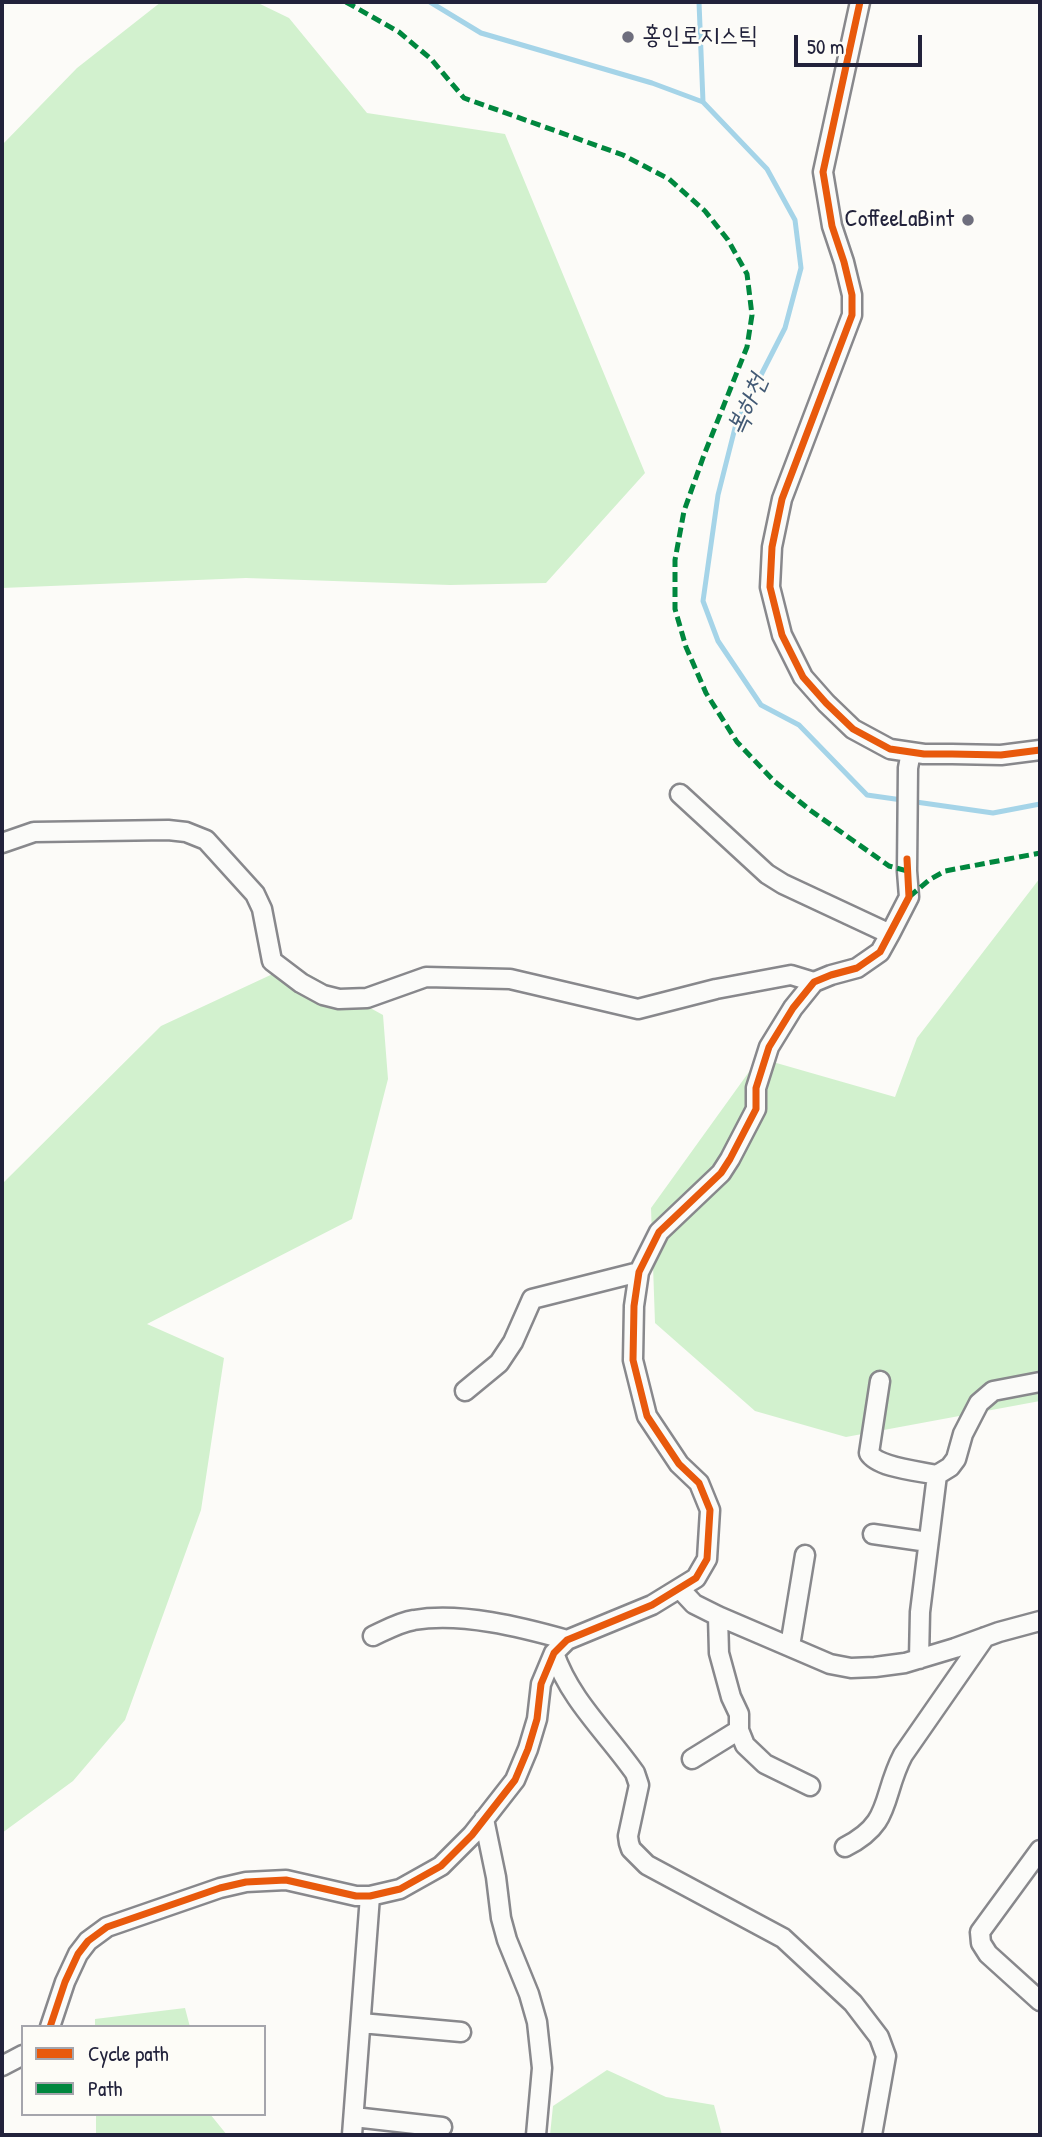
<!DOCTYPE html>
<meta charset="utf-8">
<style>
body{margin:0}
#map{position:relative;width:1042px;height:2137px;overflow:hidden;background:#fcfbf8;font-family:"Patrick Hand",sans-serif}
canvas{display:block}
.frame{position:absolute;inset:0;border:4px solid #22223b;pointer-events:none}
.legend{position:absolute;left:21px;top:2025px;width:245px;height:91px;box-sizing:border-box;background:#fdfcf7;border:2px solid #a5a5ac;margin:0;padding:9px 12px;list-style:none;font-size:21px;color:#22223b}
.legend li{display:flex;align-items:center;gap:14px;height:35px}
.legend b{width:35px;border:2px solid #a5a5ac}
.scale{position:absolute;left:794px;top:35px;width:128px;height:32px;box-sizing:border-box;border:4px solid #22223b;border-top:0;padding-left:9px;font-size:21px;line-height:24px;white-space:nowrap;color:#22223b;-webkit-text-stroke:5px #fdfcf7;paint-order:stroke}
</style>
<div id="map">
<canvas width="1042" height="2137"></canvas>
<div class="frame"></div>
<ul class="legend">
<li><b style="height:9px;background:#e8590c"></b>Cycle path</li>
<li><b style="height:9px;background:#00873e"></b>Path</li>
</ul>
<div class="scale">50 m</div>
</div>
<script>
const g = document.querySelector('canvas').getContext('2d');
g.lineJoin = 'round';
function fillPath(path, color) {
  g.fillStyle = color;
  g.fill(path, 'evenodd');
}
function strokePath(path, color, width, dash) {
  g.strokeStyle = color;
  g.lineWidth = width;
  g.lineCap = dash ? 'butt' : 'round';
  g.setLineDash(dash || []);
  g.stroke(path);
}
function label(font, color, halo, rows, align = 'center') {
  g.font = font + ' "Patrick Hand","Poor Story",sans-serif';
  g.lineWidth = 5;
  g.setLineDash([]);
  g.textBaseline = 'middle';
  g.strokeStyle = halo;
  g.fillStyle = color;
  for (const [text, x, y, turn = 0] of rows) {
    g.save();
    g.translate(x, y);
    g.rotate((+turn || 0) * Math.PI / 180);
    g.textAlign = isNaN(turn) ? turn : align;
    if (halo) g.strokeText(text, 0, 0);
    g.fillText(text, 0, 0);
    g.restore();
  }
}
const green = new Path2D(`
 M161,2H256L289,18L367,113L505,134L645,473L546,583L450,585L246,578L2,588V145L77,68Z
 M1040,878V1401L846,1437L755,1411L655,1323L651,1208L759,1058L895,1097L917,1038Z
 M292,965L383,1015L388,1079L352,1219L147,1324L224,1358L201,1510L125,1720L73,1781L2,1833V1184L161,1026Z
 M185,2008L190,2027H95V2019Z
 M607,2070L666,2097L714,2105L722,2135H550L553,2106Z
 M96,2114H210L227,2135H96Z`);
const stream = new Path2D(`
 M430,2L481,33L652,83L703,102L767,169L795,220L801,268L785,328L736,424L718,495L703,601L718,641L761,705L799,725L867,795L993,813L1040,804
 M699,2L703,102`);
const minor = new Path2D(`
 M860,2L823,172L832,226L844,262L852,295V315L782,499L772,547L770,587L782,635L803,677L826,703L853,729L890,749L924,754H952L1001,755L1040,750
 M680,794L767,874L783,884L890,934
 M2,843L34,832L168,830L186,832L206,840L255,894L262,909L272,961L301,983L323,995L339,999L367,998L426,977L510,979L638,1009L716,989L791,975L814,982
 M880,1381L869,1453C878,1468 920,1471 937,1475L950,1467L956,1459L963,1434L979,1403L993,1391L1040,1382
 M465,1391L499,1363L513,1342L532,1299L639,1272
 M873,1534L928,1542
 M680,1589L694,1604L718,1616L830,1664L851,1668L875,1667L905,1663L955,1648L999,1632L1040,1621
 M718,1616L719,1653L731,1697L739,1714V1730L745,1745L765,1764L810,1786
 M373,1636C386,1630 400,1622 414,1620C461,1612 521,1627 567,1640
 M790,1646L805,1555
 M554,1653C570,1700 607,1733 635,1773L639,1785L628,1836L629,1843L631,1849L647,1865L783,1938L853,2003L879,2037L886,2056L872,2135
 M919,1659L920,1612L937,1475
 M692,1759L739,1730
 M484,1819L496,1877L501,1918L507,1940L529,1994L537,2022L542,2068L536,2135
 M845,1847C893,1823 881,1797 903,1755L985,1637
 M1040,1850L980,1932L981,1943L988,1954L1040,2001
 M361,2023L461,2032
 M50,2027L65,1982L78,1954L88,1941L107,1927L220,1888L246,1882L286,1880L356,1896H370L400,1889L441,1866L472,1835L515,1780L528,1749L537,1719L541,1684L554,1653L567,1640L652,1605L696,1578L707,1559L710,1510L699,1483L679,1464L647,1416L633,1360L634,1306L639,1272L659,1232L721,1173L730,1159L756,1109V1088L769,1047L793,1008L814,982L831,975L857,968L880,952L890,934L909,897L907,871L908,768L911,752
 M2,2066L23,2055
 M354,2117L442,2127
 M352,2135L370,1896`);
const quiet = new Path2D(`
 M346,2L399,32L431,59L464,98L623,155L669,179L705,211L728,240L747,274L752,315L747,347L704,455L684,511L675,560V609L686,647L706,693L737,742L774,781L810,810L889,866L907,871
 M909,897L929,880L945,871L1040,853`);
const cycleway = new Path2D(`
 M860,2L823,172L832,226L844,262L852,295V315L782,499L772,547L770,587L782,635L803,677L826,703L853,729L890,749L924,754H952L1001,755L1040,750
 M50,2027L65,1982L78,1954L88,1941L107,1927L220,1888L246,1882L286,1880L356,1896H370L400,1889L441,1866L472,1835L515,1780L528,1749L537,1719L541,1684L554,1653L567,1640L652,1605L696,1578L707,1559L710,1510L699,1483L679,1464L647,1416L633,1360L634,1306L639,1272L659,1232L721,1173L730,1159L756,1109V1088L769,1047L793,1008L814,982L831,975L857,968L880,952L909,897L907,859`);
const markers = [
 [628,37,7,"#6e6e7d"],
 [968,220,7,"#6e6e7d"]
];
const poiNames = [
 ["홍인로지스틱",642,37],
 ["CoffeeLaBint",954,220,"right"]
];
const waterNames = [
 ["복하천",748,405,-66]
];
fillPath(green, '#d2f1ce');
strokePath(stream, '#a5d4e8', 5);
strokePath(minor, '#88888c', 23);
strokePath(minor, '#fbfbf9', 18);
strokePath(quiet, '#00873e', 5, [10, 5]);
strokePath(cycleway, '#e8590c', 7);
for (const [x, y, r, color] of markers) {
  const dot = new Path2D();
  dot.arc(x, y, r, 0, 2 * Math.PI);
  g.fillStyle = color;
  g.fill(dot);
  strokePath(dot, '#fdfcf7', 2.5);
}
label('24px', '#22223b', '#fdfcf7', poiNames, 'left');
label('italic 26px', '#435a75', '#fdfcf7', waterNames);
</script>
